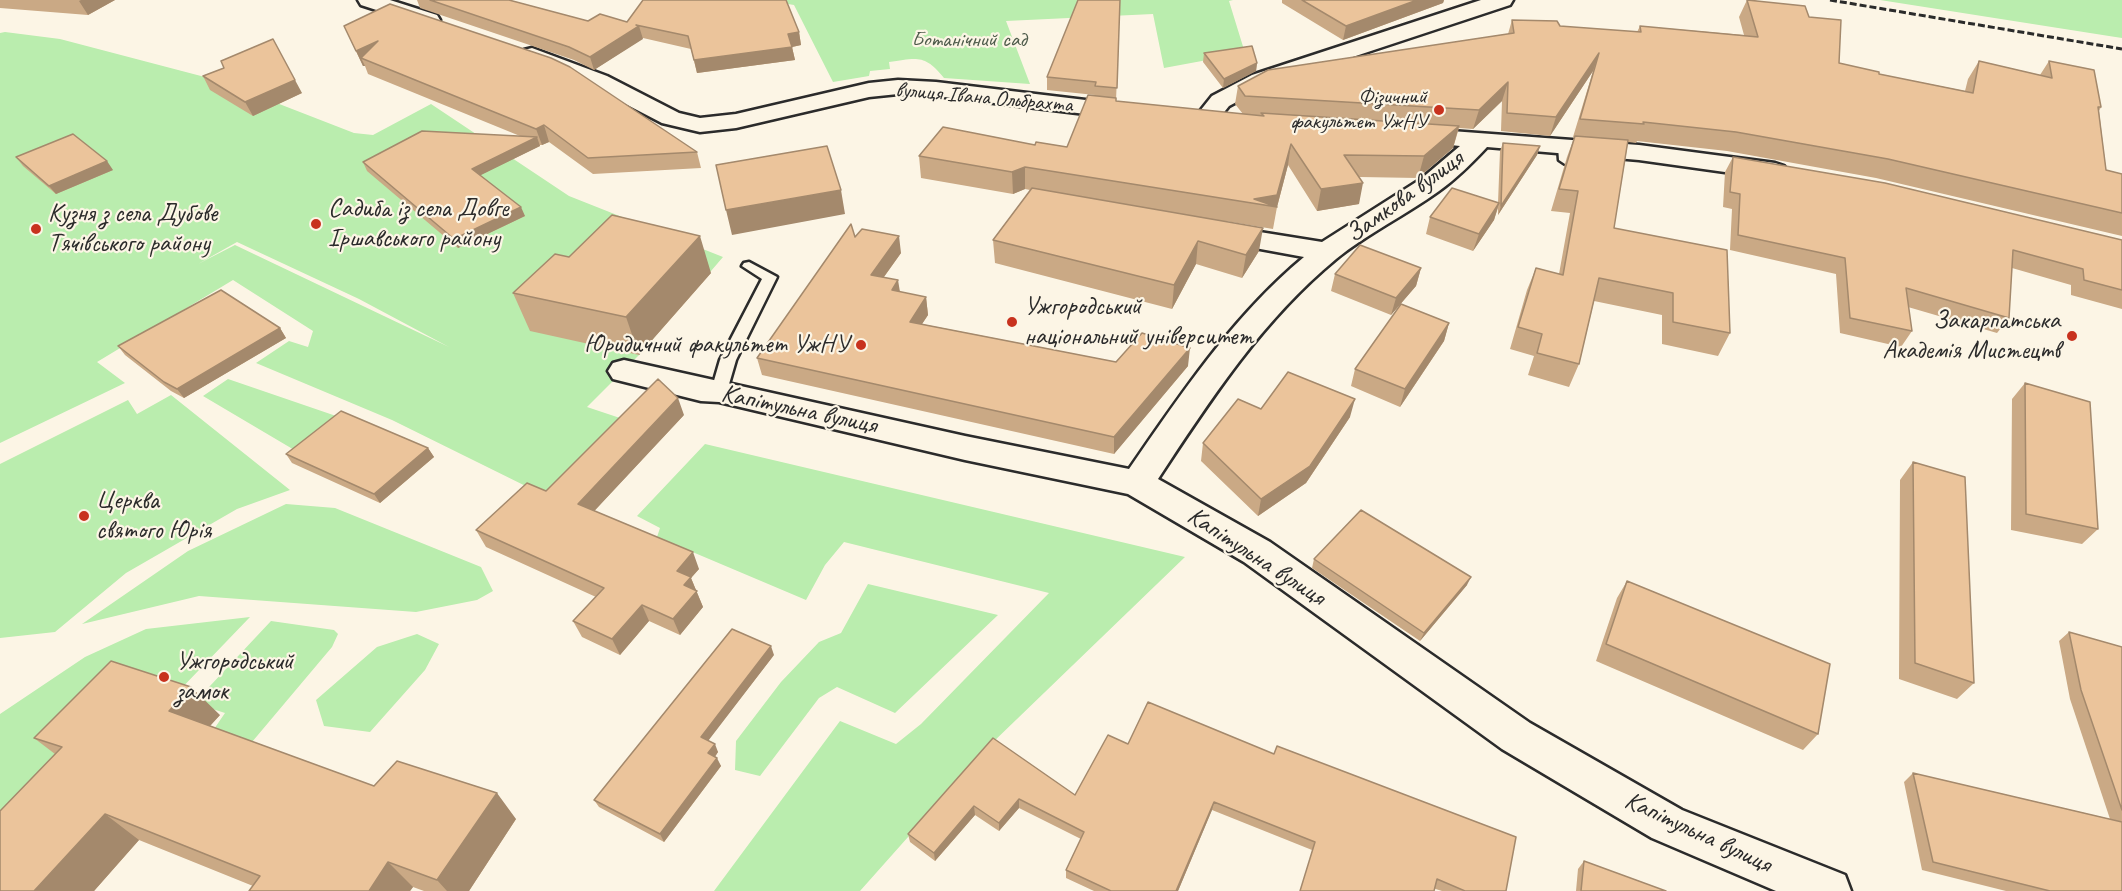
<!DOCTYPE html>
<meta charset="utf-8">
<style>
body{margin:0}
canvas{display:block;background:#fcf5e5}
</style>
<canvas width="2122" height="891"></canvas>
<script>
const g = document.querySelector('canvas').getContext('2d');
g.lineJoin = 'round';
function fillPath(path, color) {
  g.fillStyle = color;
  g.fill(path, 'evenodd');
}
function strokePath(path, color, width, dash) {
  g.strokeStyle = color;
  g.lineWidth = width;
  g.lineCap = dash ? 'butt' : 'round';
  g.setLineDash(dash || []);
  g.stroke(path);
}
function label(font, color, halo, rows, align = 'center') {
  g.font = font + ' Caveat,sans-serif';
  g.lineWidth = 4.5;
  g.setLineDash([]);
  g.textBaseline = 'middle';
  g.strokeStyle = halo;
  g.fillStyle = color;
  for (const [text, x, y, turn = 0] of rows) {
    g.save();
    g.translate(x, y);
    g.rotate((+turn || 0) * Math.PI / 180);
    g.textAlign = isNaN(turn) ? turn : align;
    if (halo) g.strokeText(text, 0, 0);
    g.fillText(text, 0, 0);
    g.restore();
  }
}
const green = new Path2D(`
 M764,0H1233L1229,1L1245,53L1164,68L1153,14L1006,21L1030,84L944,78C925,54 917,58 889,62L890,69L870,71L869,76L833,82L794,5Z
 M1880,0H2122V38L2109,36Z
 M5,32L60,39L220,81L354,133L373,135L431,104L569,196L723,257L639,355L587,407L623,419L558,502L392,420L256,363L289,341L308,347L313,331L233,280L97,362L125,383L0,443V33ZM237,242L359,299L449,347L235,245L198,264Z
 M228,379L339,417L296,451L203,396Z
 M171,395L290,490L237,509L126,573L55,632L0,638V464L128,400L137,414Z
 M705,444L1185,557L989,746L860,891H714L840,721L896,744L921,724L1049,593L844,542L825,565L806,600L657,537L660,528L637,516Z
 M286,504L335,508L481,567L493,591L477,600L416,612L199,596L82,624L188,551Z
 M868,584L998,615L895,713L837,687L819,698L760,776L735,770L736,741L781,682L819,642L841,633Z
 M250,617L175,695L0,864V714L85,657L146,629Z
 M271,621L334,630L338,634L332,647L252,742L212,732L225,713L194,703Z
 M417,634L439,644L425,670L370,732L324,726L316,700L377,647Z`);
const lane = new Path2D(`
 M1564,142L1570,146L1571,160L1565,164L1559,160L1558,146Z
 M749,262L777,277L736,360L727,391L719,397L711,391L720,360L762,279L742,266L744,263Z`);
const street = new Path2D(`
 M358,0H390L437,15L440,20L437,25L429,27L361,5Z
 M1481,0H1513L1510,5L1268,85L1229,106L1213,126L1204,128L1195,126L1192,121L1212,96L1252,75Z
 M532,48L607,76L679,113L700,118L736,114L869,83L898,80L936,82L1127,105L1136,107L1139,112L1136,117L1127,119L936,96L898,94L869,97L736,128L700,132L662,123L591,86L524,60L521,55L524,50Z
 M1411,128L1639,145L1775,163L1784,166L1788,171L1784,176L1775,179L1639,160L1487,147C1472,163 1457,178 1439,191C1406,215 1368,233 1336,259C1262,320 1210,400 1158,479L1270,542L1530,723L1682,810L1845,875L1851,891H1776L1652,838L1502,749L1244,562L1128,494L965,460L719,402L701,401L613,379L608,371L613,363L624,360L965,436L1129,469C1181,394 1233,316 1304,257L1206,239L1202,233L1206,227L1216,225L1322,242L1421,179L1460,146L1402,140L1399,135L1402,130Z`);
const rail = new Path2D(`
 M1830,0L2122,49`);
const wall = new Path2D(`
 M0,0H115L88,15L0,8Z
 M417,0H509L588,21L627,22L799,32L801,45L792,47L795,60L697,73L691,49L643,38L594,70L574,60L420,8Z
 M1120,0L1116,101L1261,116L1243,114L1235,104L1238,86L1508,34L1512,20L1560,26L1637,32L1640,26L1744,35L1739,17L1747,0H1754L1809,17L1839,63L1879,74L1965,91L1968,79L1979,61L2040,75L2049,61L2101,107L2099,111L2106,170L2122,174V236L1876,178L1727,151L1637,141L1636,143L1628,142L1614,228L1730,333L1718,356L1662,344V315L1594,301L1579,364L1569,387L1528,375L1534,356L1510,349L1527,290L1536,268L1559,274L1570,213L1551,211L1567,157L1574,138L1573,137L1593,71L1550,136L1501,131L1502,101L1473,129L1459,128L1453,148L1418,178L1360,177L1359,204L1317,211L1288,165L1277,207L1273,229L1225,221L1259,251L1242,278L1196,264L1172,309L995,263L993,240L1030,190L1025,189L1013,194L921,178L919,156L1035,145L1067,147L1095,95L1047,90V77Z
 M1282,0H1444L1443,3L1343,40L1282,3Z
 M344,26L697,152L701,168L593,174L549,142L542,145H540V146L480,175L525,216L458,248L367,171L363,162L520,136L368,74L365,66H363Z
 M1204,53L1257,63L1256,71L1223,88L1203,62Z
 M224,68L302,93L253,116L210,90L203,76Z
 M1503,143L1540,146L1537,155L1498,215V208L1494,220L1473,251L1426,234L1430,217L1498,203L1500,151Z
 M16,157L113,170L56,194L23,166Z
 M1733,157L2122,240V309L2071,295V285L2012,268L2009,318L1997,333L1908,307L1912,331L1901,347L1840,333L1836,274L1730,250L1732,209L1723,207L1725,172Z
 M855,237L901,253L884,277L900,292L926,297L928,315L922,324L1116,362L1188,366L1114,454L762,375L757,358Z
 M569,257L711,273L639,355L530,331L513,293Z
 M1421,268L1416,286L1391,315L1331,291L1335,274Z
 M1449,323L1444,341L1400,407L1351,386L1355,369Z
 M280,328L286,338L184,398L171,391L125,355L118,346Z
 M2025,383L2098,529L2082,544L2011,530L2012,399Z
 M1261,409L1350,417L1306,483L1258,516L1201,461L1203,443Z
 M684,415L594,511L699,569L691,578L703,607L680,635L649,621L620,655L582,637L573,621L596,597L486,547L476,530Z
 M428,448L434,457L380,503L292,463L286,454Z
 M1913,462L1974,683L1957,699L1899,679L1900,480Z
 M1314,559L1467,585L1420,641L1312,568Z
 M1627,581L1818,734L1803,750L1596,661L1617,598Z
 M2069,632L2122,647V891H2006L1922,870L1904,782L1913,773L2110,819L2070,699L2059,641Z
 M774,655L708,740L718,752L715,757L721,766L664,842L599,807L594,800Z
 M220,715L210,726L374,786L516,819L469,891H424L413,887L410,891H249L253,886L139,840L94,891L55,754L34,738Z
 M993,738L1075,795L1128,744L1506,891H1442L1312,850L1212,810L1178,891H1094L1066,878V870L1081,839L1019,808L999,831L975,815L935,861L910,842L908,834Z
 M1584,861L1666,891H1576L1578,869Z`);
const shadedWall = new Path2D(`
 M81,0H115L88,15L79,1Z
 M1417,0H1444L1443,3L1343,40L1346,26Z
 M639,26L643,39L594,70L590,57Z
 M799,32L801,45L792,47L795,60L697,73L694,60L788,34Z
 M378,41L361,58L365,66H363L356,51Z
 M1599,53L1593,71L1550,136L1556,117Z
 M1257,63L1256,71L1223,88L1224,79Z
 M295,80L302,93L253,116L245,102Z
 M1508,82L1502,101L1473,129L1479,110Z
 M544,125L549,142L542,145L536,129Z
 M1459,126L1453,148L1418,178L1424,156Z
 M537,137L540,146L475,178L472,169Z
 M1291,144L1288,165L1277,207L1254,199Z
 M1540,146L1537,155L1498,215L1501,206Z
 M107,161L113,170L56,194L49,186Z
 M1025,167V189L1013,194L1012,172Z
 M1363,183L1359,204L1317,211L1321,189Z
 M841,190L845,214L732,235L726,210Z
 M1499,203L1494,220L1473,251L1479,234Z
 M521,207L525,216L458,248L454,239Z
 M1263,228L1259,251L1242,278L1246,255Z
 M700,236L711,273L639,355L626,317Z
 M899,236L901,253L873,292L871,275Z
 M1198,241L1196,264L1172,309L1174,285Z
 M1421,268L1416,286L1391,315L1396,298Z
 M898,280L901,298L892,290Z
 M926,297L928,315L912,339L910,322Z
 M1449,323L1444,341L1400,407L1405,389Z
 M280,328L286,338L184,398L177,389Z
 M1190,348L1188,366L1114,454V437Z
 M678,398L684,415L585,521L578,504Z
 M1355,399L1350,417L1306,483L1258,516L1261,499Z
 M428,448L434,457L380,503L374,494Z
 M693,552L699,569L691,578L703,607L680,635L673,619L677,571Z
 M1471,577L1467,585L1420,641L1424,633Z
 M642,605L649,621L620,655L612,639Z
 M771,646L774,655L705,745L701,737Z
 M191,687L220,715L198,739L169,711Z
 M715,744L718,752L711,762L708,753Z
 M717,758L721,766L664,842L660,834Z
 M497,793L516,819L469,891H447L437,880Z
 M1019,799V808L999,831V823Z
 M1214,802L1212,810L1178,891H1176Z
 M974,806L975,815L935,861L934,853Z
 M105,814L139,840L94,891H34Z
 M388,862L413,887L410,891H369Z`);
const building = new Path2D(`
 M430,0H509L588,21L600,14L627,22L643,0H786L799,32L788,34L792,47L694,60L688,36L636,25L639,26L590,57L569,47Z
 M1078,0H1120L1117,88L1095,86L1096,82L1047,77Z
 M1302,0H1417L1346,26Z
 M1747,0L1805,6L1809,17L1841,20L1839,63L1879,72V74L1973,93L1979,61L2052,78L2049,61L2094,70L2101,107H2098L2106,170L2122,174V213L1888,159L1736,132L1643,122L1644,124L1580,119L1599,53L1556,117L1507,113L1508,82L1479,110L1245,96L1238,86L1268,70L1514,33L1512,20L1557,21L1560,26L1641,32L1640,26L1758,37Z
 M390,4L551,58L570,67L697,152L588,158L544,125L536,129L361,58L378,41L356,51L344,26Z
 M273,39L295,80L245,102L203,76L224,68L221,61Z
 M1252,46L1257,63L1224,79L1204,53Z
 M1088,95L1116,98V101L1264,116L1261,113L1459,126L1424,156L1344,155L1363,183L1321,189L1291,144L1277,195L1254,199L1277,207L1025,167L1012,172L919,156L943,127L1035,145L1036,142L1067,147Z
 M422,131L537,137L472,169L521,207L454,239L363,162Z
 M73,134L107,161L49,186L16,157Z
 M1575,136L1628,140L1614,228L1727,250L1730,333L1673,322V293L1599,278L1579,364L1537,353L1542,334L1518,327L1536,268L1563,275L1578,191L1559,189Z
 M1503,143L1540,146L1501,206Z
 M827,146L841,190L726,210L716,165Z
 M1733,157L1885,183L2122,240V290L2084,280L2083,269L2013,250L2009,318L1906,288L1912,331L1850,318L1845,258L1738,235L1740,194L1730,192Z
 M1032,188L1263,228L1246,255L1198,241L1174,285L993,240Z
 M1452,188L1499,203L1479,234L1430,217Z
 M612,215L700,236L626,317L513,293L555,254L569,257Z
 M851,224L855,237L862,229L899,236L871,275L898,280L892,290L926,297L910,322L1116,362L1142,333L1190,348L1114,437L757,358Z
 M1360,245L1421,268L1396,298L1335,274Z
 M221,290L280,328L177,389L164,382L118,346Z
 M1401,304L1449,323L1405,389L1355,369Z
 M1288,372L1355,399L1310,466L1261,499L1203,443L1238,399L1261,409Z
 M658,379L678,398L578,504L693,552L677,571L691,577L684,585L697,591L673,619L642,605L612,639L573,621L604,588L476,530L527,483L546,491Z
 M2025,383L2090,402L2098,529L2026,514Z
 M341,411L428,448L374,494L286,454Z
 M1913,462L1965,477L1974,683L1915,663Z
 M1361,510L1471,577L1424,633L1314,559Z
 M1627,581L1830,664L1818,734L1606,644Z
 M732,629L771,646L701,737L715,744L708,753L717,758L660,834L594,800Z
 M2069,632L2122,647V810L2081,690Z
 M111,661L191,687L169,711L374,786L397,761L497,793L437,880L388,862L369,891H249L260,876L105,814L34,891H0V811L62,747L34,738Z
 M1148,702L1274,754L1277,746L1516,837L1506,891H1465L1437,879L1434,891H1300L1315,842L1214,802L1176,891H1111L1066,870L1084,832L1019,799L999,823L974,806L934,853L908,834L993,738L1075,795L1108,735L1128,744Z
 M1913,773L2122,822V891H2050L1933,862Z
 M1584,861L1666,891H1581Z`);
const markers = [
 [1439,110,6,"#c8321e"],
 [316,224,6,"#c8321e"],
 [36,229,6,"#c8321e"],
 [1012,322,6,"#c8321e"],
 [2072,336,6,"#c8321e"],
 [861,345,6,"#c8321e"],
 [84,516,6,"#c8321e"],
 [164,677,6,"#c8321e"]
];
const farParknames = [
 ["Ботанічний сад",969,40]
];
const farPoinames = [
 ["Фізичний",1427,97],
 ["факультет УжНУ",1427,122]
];
const farStreetnames = [
 ["вулиця Івана Ольбрахта",984,98,5]
];
const streetNames = [
 ["Замкова вулиця",1405,197,-36],
 ["Капітульна вулиця",799,410,12],
 ["Капітульна вулиця",1256,557,33],
 ["Капітульна вулиця",1698,833,25]
];
const poiNames = [
 ["Садиба із села Довге",328,209],
 ["Іршавського району",328,239],
 ["Кузня з села Дубове",48,214],
 ["Тячівського району",48,244],
 ["Ужгородський",1024,307],
 ["національний університет",1024,337],
 ["Закарпатська",2060,321,"right"],
 ["Академія Мистецтв",2060,351,"right"],
 ["Юридичний факультет УжНУ",849,345,"right"],
 ["Церква",96,501],
 ["святого Юрія",96,531],
 ["Ужгородський",176,662],
 ["замок",176,692]
];
fillPath(green, '#baedae');
strokePath(lane, '#2b2b2b', 5);
strokePath(street, '#2b2b2b', 5);
fillPath(lane, '#fcf5e5');
fillPath(street, '#fcf5e5');
strokePath(rail, '#2b2b2b', 3, [7, 3]);
fillPath(wall, '#caa985');
fillPath(shadedWall, '#a4896c');
fillPath(building, '#ebc49b');
strokePath(building, '#a4896c', 1.5);
for (const [x, y, r, color] of markers) {
  const dot = new Path2D();
  dot.arc(x, y, r, 0, 2 * Math.PI);
  g.fillStyle = color;
  g.fill(dot);
  strokePath(dot, '#fcf5e5', 2);
}
label('22px', '#4f5c4c', '#fcf5e5', farParknames);
label('22px', '#2b2b2b', '#fcf5e5', farPoinames, 'right');
label('22px', '#2b2b2b', '#fcf5e5', farStreetnames);
label('26px', '#2b2b2b', '#fcf5e5', streetNames);
label('26px', '#2b2b2b', '#fcf5e5', poiNames, 'left');
</script>
